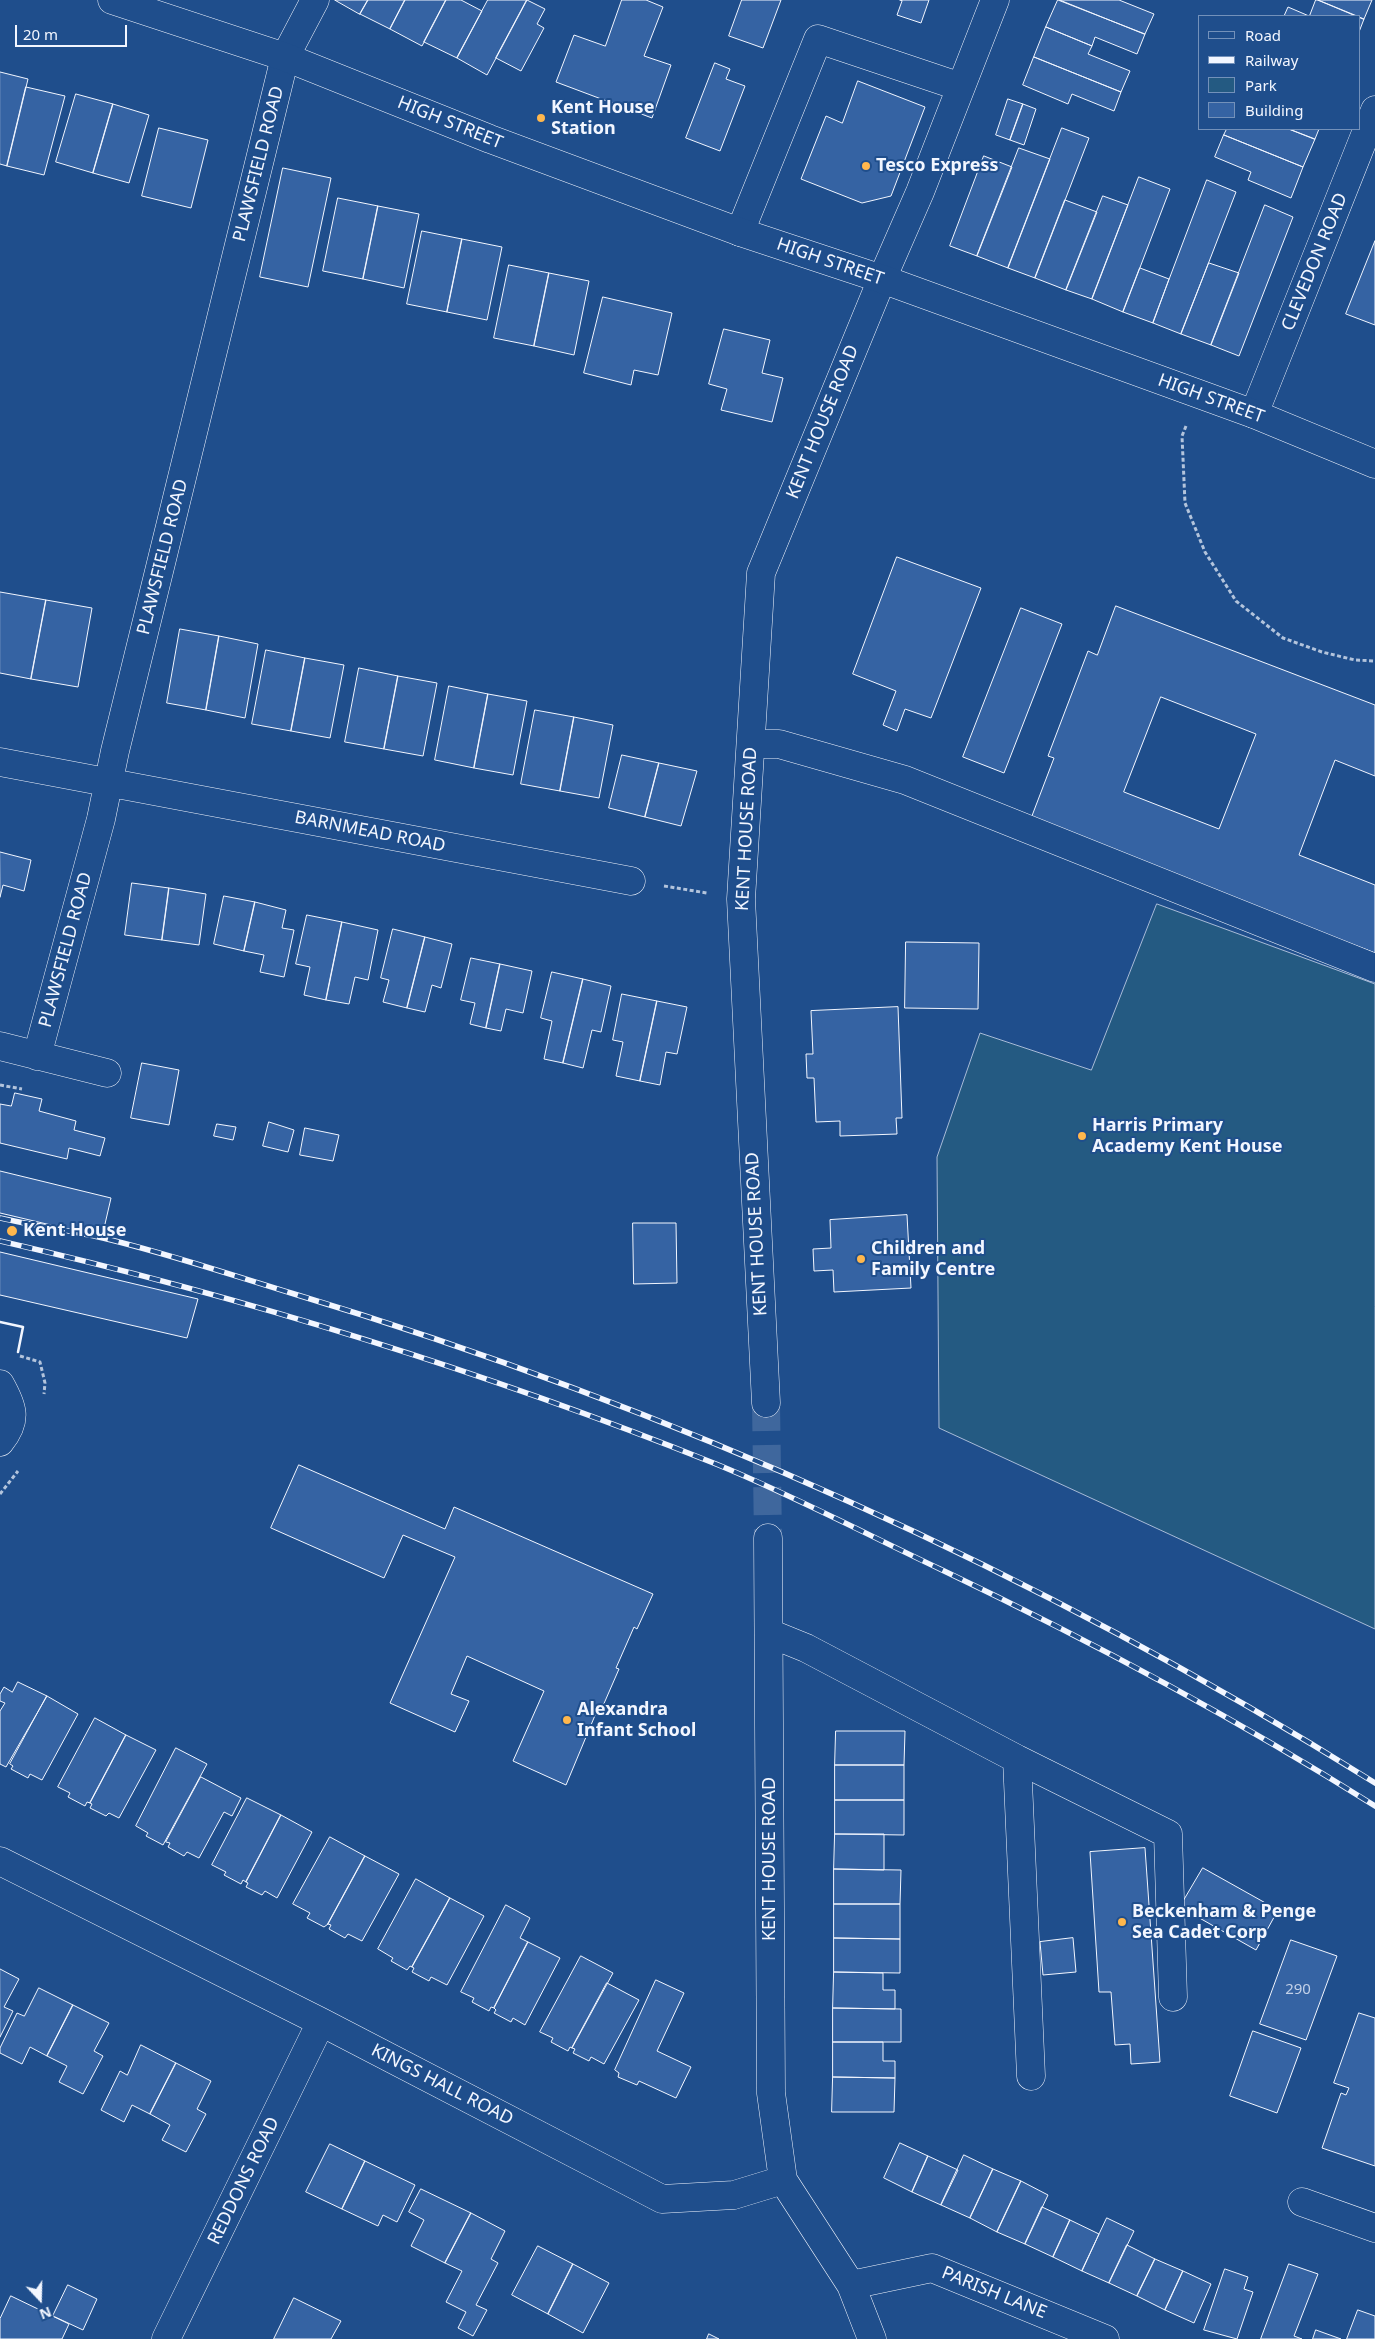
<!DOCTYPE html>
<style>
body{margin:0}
#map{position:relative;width:1375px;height:2339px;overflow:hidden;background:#1f4e8c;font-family:"Noto Sans",sans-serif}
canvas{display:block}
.legend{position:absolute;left:1198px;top:15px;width:162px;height:115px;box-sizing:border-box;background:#1f4e8c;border:1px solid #7391ba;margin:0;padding:6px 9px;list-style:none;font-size:15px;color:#f2f6ff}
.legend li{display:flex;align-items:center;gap:10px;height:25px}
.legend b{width:25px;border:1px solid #7391ba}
.north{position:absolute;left:15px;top:2274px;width:50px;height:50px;-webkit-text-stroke:4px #1f4e8c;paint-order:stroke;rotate:159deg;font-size:14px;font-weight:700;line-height:20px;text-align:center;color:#f2f6ff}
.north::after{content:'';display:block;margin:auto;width:18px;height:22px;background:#f2f6ff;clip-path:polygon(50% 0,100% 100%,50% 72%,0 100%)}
.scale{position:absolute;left:15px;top:25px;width:112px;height:22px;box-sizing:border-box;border:2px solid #f2f6ff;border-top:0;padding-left:6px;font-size:15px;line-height:18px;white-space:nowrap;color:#f2f6ff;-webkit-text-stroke:4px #1f4e8c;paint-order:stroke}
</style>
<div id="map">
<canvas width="1375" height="2339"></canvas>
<ul class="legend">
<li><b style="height:6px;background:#1f4e8c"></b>Road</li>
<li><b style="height:6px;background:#f2f6ff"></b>Railway</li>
<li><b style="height:14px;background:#245a82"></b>Park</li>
<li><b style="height:14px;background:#3563a3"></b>Building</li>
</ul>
<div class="north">N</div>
<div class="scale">20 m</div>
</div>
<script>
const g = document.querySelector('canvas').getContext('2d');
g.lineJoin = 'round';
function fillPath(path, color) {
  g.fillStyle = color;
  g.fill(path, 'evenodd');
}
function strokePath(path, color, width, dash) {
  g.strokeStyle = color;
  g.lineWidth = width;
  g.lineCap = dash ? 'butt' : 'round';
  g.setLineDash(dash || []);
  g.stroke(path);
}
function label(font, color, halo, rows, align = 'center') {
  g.font = font + ' "Noto Sans",sans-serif';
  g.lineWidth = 4;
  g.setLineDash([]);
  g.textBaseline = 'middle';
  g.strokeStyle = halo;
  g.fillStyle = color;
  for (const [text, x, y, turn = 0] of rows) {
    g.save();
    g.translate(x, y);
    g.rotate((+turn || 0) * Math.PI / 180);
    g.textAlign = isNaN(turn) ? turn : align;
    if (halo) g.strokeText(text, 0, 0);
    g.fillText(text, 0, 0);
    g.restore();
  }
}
const green = new Path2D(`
 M1157,904L1375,984V1629L939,1428L937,1157L980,1033L1091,1070Z`);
const building = new Path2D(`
 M335,0H368L360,14Z
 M368,0H405L390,29L360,14Z
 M405,0H446L422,46L390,29Z
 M446,0H461L482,11L457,58L424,42Z
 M488,0H527L487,75L457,58Z
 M527,0L545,9L537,24L544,28L521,71L496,58Z
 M622,0H646L663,7L644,56L671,65L652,118L556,82L574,35L605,46Z
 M742,0H781L763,48L729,36Z
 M900,0H929L921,23L897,15L902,1Z
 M1058,0L1145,34L1137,54L1095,37L1092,46L1046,27Z
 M1060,0H1119L1154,14L1145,34Z
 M1316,0H1318L1357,16H1284L1288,7L1309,16Z
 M1318,0H1372L1364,19Z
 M1359,17L1364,19L1359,32Z
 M1046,27L1092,46L1088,54L1130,71L1121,92L1034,57Z
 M1034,57L1121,92L1114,111L1072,94L1068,104L1023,85Z
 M715,63L730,69L726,79L745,86L720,151L686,138Z
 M0,72L28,79L7,166L0,164Z
 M858,81L925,107L891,196L862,203L801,179L826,116L842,123Z
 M26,87L65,96L44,175L7,166Z
 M76,94L113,104L93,173L56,162Z
 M1008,99L1023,104L1010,140L996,135Z
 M113,104L149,115L129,183L93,173Z
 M1023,104L1036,109L1024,145L1010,140Z
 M159,128L208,140L191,208L142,196Z
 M1062,128L1089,138L1035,278L1008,268Z
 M1227,129H1289L1315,139L1303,167L1224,135Z
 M1289,129H1319L1315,139Z
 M1224,135L1303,167L1291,198L1248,180L1251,172L1215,157Z
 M1019,148L1050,159L1008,268L977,256Z
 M984,156L1012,167L977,256L950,246Z
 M283,168L331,178L308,287L260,277Z
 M1139,177L1170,189L1123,312L1092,299Z
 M1207,180L1236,192L1181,334L1153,323Z
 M1103,196L1128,205L1092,299L1066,290Z
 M338,198L378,206L363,279L323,271Z
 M1065,200L1097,212L1066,290L1035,278Z
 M1265,205L1293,217L1239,356L1211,345Z
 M378,206L419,214L404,288L363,279Z
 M422,231L462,239L447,312L407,304Z
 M462,239L502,247L487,320L447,312Z
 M1375,241V325L1346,314Z
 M1209,263L1239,273L1211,345L1181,334Z
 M509,265L549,273L534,346L494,338Z
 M1140,268L1169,279L1153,323L1123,312Z
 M549,273L589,281L574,355L534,346Z
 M603,297L672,313L658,375L634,370L631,385L584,373Z
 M724,329L770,340L762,373L783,378L772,422L721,410L727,389L709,384Z
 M897,557L981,588L931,718L905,709L897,731L883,725L896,691L853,674Z
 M0,592L46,600L31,679L0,673Z
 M46,600L92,608L78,687L31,679Z
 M1116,606L1375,705V776L1335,760L1299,855L1375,885V953L1030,821L1054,758L1048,756L1088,651L1097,655ZM1161,697L1256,734L1219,829L1124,792Z
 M1021,608L1062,624L1004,773L963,757Z
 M180,629L219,636L206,710L167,703Z
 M219,636L258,644L245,718L206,710Z
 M266,650L305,658L291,731L252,724Z
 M305,658L344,665L330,738L291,731Z
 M359,668L398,676L384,749L345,742Z
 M398,676L437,683L423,756L384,749Z
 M449,686L488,694L474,768L435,760Z
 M488,694L527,701L513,775L474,768Z
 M535,710L574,717L560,791L521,784Z
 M574,717L613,725L599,798L560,791Z
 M622,755L659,763L645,817L609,808Z
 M659,763L697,771L681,826L645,817Z
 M0,852L31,860L24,891L3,885L0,897Z
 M132,883L169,888L162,940L125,935Z
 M169,888L206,894L199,945L162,940Z
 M224,896L255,902L244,951L214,944Z
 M255,902L286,910L282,928L294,930L284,977L260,972L264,955L244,951Z
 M307,915L342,922L326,1000L304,995L310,967L296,964Z
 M342,922L378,930L368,980L355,977L349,1004L326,1000Z
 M393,929L425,937L407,1008L383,1002L389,980L381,978Z
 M425,937L452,944L441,988L432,985L425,1012L407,1008Z
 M906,942L979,943L978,1009L905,1008Z
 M471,958L500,964L486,1028L470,1024L475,1003L461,1000Z
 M500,964L532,971L523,1013L506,1009L501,1031L486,1028Z
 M552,972L583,979L563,1063L544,1059L552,1021L541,1018Z
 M583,979L611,986L601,1032L592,1030L583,1068L563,1063Z
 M622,994L657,1001L640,1081L616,1076L623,1042L613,1040Z
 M657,1001L687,1007L677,1054L666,1052L660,1085L640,1081Z
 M898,1007L902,1118H896L897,1134L840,1136V1121L816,1122L814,1078H807L806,1054H813L811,1011Z
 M142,1063L179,1070L169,1125L131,1118Z
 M15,1093L42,1099L39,1111L76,1121L74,1130L105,1138L100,1156L69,1148L67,1159L0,1143V1104L11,1106Z
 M269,1122L294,1130L288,1152L263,1146Z
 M217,1124L236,1127L233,1140L214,1136Z
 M305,1128L339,1135L333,1161L300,1155Z
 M0,1171L111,1198L102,1237L0,1213Z
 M907,1215L911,1288L834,1292L833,1270L814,1271L813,1249L831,1248L830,1220Z
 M633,1223H676L677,1283L634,1284Z
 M0,1252L198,1299L187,1338L0,1295Z
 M299,1465L445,1529L454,1507L653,1594L637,1629L634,1627L616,1668L619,1669L599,1715L596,1713L566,1785L513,1761L544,1691L467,1656L451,1694L469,1701L455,1732L390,1703L455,1557L403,1535L384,1578L271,1528Z
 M18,1682L47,1696L6,1767L0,1764V1711L5,1703L0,1701V1694L4,1687L12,1692Z
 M47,1696L78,1714L42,1780L30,1774L28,1778L11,1769L13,1766L10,1764Z
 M95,1718L126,1735L90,1803L87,1802L85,1806L68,1797L70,1793L58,1787Z
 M836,1731H905L904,1765H835Z
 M126,1735L156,1750L119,1818L109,1813L106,1816L90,1808L92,1804L90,1803Z
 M176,1748L207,1764L163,1845L146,1836L148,1833L136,1826Z
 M835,1765H904V1800H835Z
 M201,1777L241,1798L232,1816L224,1812L199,1858L187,1852L184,1856L168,1847L170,1843L166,1842Z
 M247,1798L281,1815L246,1882L243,1880L241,1884L224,1875L226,1872L212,1865Z
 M835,1800H904V1835L835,1834Z
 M281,1815L312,1832L277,1898L265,1891L262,1895L246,1887L248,1883L246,1882Z
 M835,1834H884V1870L834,1869Z
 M330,1837L365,1856L328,1924L324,1927L307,1918L310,1913L293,1904Z
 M1145,1848L1160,2062L1131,2064L1130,2044L1115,2045L1111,1992H1099L1090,1852Z
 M365,1856L399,1874L362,1941L348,1934L345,1938L329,1929L331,1925L328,1924Z
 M1203,1868L1278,1910L1256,1950L1180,1907Z
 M834,1869L901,1870L900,1904H834Z
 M416,1879L450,1898L412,1967L410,1966L407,1970L391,1961L393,1958L378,1949Z
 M450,1898L484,1916L447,1985L431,1977L429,1981L412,1972L414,1968L412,1967Z
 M834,1904H900V1939L834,1938Z
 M506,1905L530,1918L520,1938L528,1942L494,2008L491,2007L489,2011L472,2002L474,1998L461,1992Z
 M834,1938L900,1939V1973L834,1972Z
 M1073,1938L1076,1972L1043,1975L1040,1942Z
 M1291,1940L1337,1956L1306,2040L1260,2024Z
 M528,1942L560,1958L525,2025L513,2018L511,2022L494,2013L496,2010L494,2008Z
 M581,1956L613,1973L572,2048L570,2047L568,2051L551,2042L553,2038L540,2032Z
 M0,1969L19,1979L4,2007L13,2011L0,2037Z
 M834,1972L883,1973V1990H895V2009L833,2008Z
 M656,1980L684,1993L657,2051L691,2067L676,2098L639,2081L637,2085L618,2077L619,2073L615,2070Z
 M607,1983L639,2000L604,2064L591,2057L589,2061L573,2053L575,2049L572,2048Z
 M39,1988L73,2005L47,2056L30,2047L22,2064L0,2053V2048L17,2013L24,2016Z
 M73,2005L109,2023L94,2051L103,2056L83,2094L59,2082L67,2066L47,2056Z
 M833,2008L901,2009V2042H833Z
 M1359,2013L1375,2018V2166L1322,2148L1341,2093L1346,2095L1349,2088L1334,2083Z
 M1253,2031L1301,2048L1277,2113L1230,2096Z
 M833,2042H883V2061H895V2078L833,2077Z
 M141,2045L176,2063L150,2114L132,2105L124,2122L101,2110L120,2071L127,2075Z
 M176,2063L211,2081L197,2109L206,2114L186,2152L162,2140L170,2125L150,2114Z
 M833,2077L895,2078L894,2112H832Z
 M900,2143L928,2156L912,2192L884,2178Z
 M330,2144L365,2161L342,2209L306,2192Z
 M964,2155L993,2169L970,2218L941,2205Z
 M928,2156L958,2170L941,2205L912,2192Z
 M365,2161L415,2185L397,2222L383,2215L378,2226L342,2209Z
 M993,2169L1021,2181L997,2232L970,2218Z
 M1021,2181L1048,2195L1025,2244L997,2232Z
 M421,2189L471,2213L445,2263L411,2246L424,2220L409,2212Z
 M1042,2207L1070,2220L1053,2257L1025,2244Z
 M471,2213L505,2231L491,2259L498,2263L476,2305L487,2310L473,2336L458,2328L466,2312L446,2302L462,2271L445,2263Z
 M1107,2218L1134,2231L1109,2283L1082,2271Z
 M1070,2220L1099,2234L1082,2271L1053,2257Z
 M1127,2245L1155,2259L1137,2296L1109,2283Z
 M538,2246L573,2264L548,2314L512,2295Z
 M1155,2259L1183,2271L1165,2310L1137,2296Z
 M573,2264L609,2283L583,2333L548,2314Z
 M1289,2264L1318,2274L1294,2336L1302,2339H1261Z
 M1225,2269L1248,2277L1244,2289L1253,2292L1237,2339L1204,2330Z
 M1183,2271L1211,2284L1194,2323L1165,2310Z
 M68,2285L97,2299L83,2330L53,2316Z
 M11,2296L69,2324L62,2339H0V2319Z
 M294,2298L341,2321L331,2339H274Z
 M1358,2310L1375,2316V2339H1347Z
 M1316,2330L1341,2339H1313Z
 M709,2334L719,2339H707Z`);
const minorTunnel = new Path2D(`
 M766,1403L768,1538`);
const path = new Path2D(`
 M1186,426L1182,436L1185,503L1205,552L1236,601L1283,638L1322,652L1355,660L1375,661
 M664,886L707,893
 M0,1085L22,1089
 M20,1356L40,1362L45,1383L44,1394
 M0,1494L18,1471`);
const minor = new Path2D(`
 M740,232L818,39L961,87
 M1254,414L1375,110
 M751,744H779L905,780L1375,968
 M0,762L631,881
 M0,1046L107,1073
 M37,1056L101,819L115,751L285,57L315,0
 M0,1384C13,1407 18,1420 0,1442
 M766,1403L741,899L761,573L882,279L920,192L995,0
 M768,1538L771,2093L783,2180
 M769,1633L806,1648L1017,1759L1168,1834L1173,1997
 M1017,1759L1031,2076
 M0,1861L321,2022L662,2199L734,2195L783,2180L851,2285L872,2339
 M1302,2202L1375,2228
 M851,2285L932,2268L1105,2339
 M166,2339L321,2022`);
const major = new Path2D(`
 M112,0L285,57L490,139L740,232L882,279L1254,414L1375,464`);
const rail = new Path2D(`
 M0,1218C34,1226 69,1230 103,1238C166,1253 228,1274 291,1293C671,1407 1038,1572 1375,1783
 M0,1241C244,1297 483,1371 716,1464C792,1495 866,1534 940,1569C1089,1640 1235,1718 1375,1806`);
const wall = new Path2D(`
 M0,1322L23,1327L18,1352`);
const markers = [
 [541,118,5,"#ffb74d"],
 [866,166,5,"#ffb74d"],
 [1082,1136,5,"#ffb74d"],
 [12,1231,6,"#ffb74d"],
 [861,1259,5,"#ffb74d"],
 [567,1720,5,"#ffb74d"],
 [1122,1922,5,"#ffb74d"]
];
const numberNames = [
 ["290",1298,1990]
];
const poiNames = [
 ["Kent House",551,108],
 ["Station",551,129],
 ["Tesco Express",876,166],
 ["Harris Primary",1092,1126],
 ["Academy Kent House",1092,1147],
 ["Kent House",23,1231],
 ["Children and",871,1249],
 ["Family Centre",871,1270],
 ["Alexandra",577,1710],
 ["Infant School",577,1731],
 ["Beckenham & Penge",1132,1912],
 ["Sea Cadet Corp",1132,1933]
];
const streetNames = [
 ["HIGH STREET",450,123,22],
 ["PLAWSFIELD ROAD",259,164,-76],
 ["HIGH STREET",830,262,19],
 ["CLEVEDON ROAD",1315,262,-68],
 ["HIGH STREET",1211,399,20],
 ["KENT HOUSE ROAD",823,422,-68],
 ["PLAWSFIELD ROAD",163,557,-76],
 ["KENT HOUSE ROAD",747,829,-87],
 ["BARNMEAD ROAD",370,832,11],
 ["PLAWSFIELD ROAD",66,950,-75],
 ["KENT HOUSE ROAD",757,1234,-93],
 ["KENT HOUSE ROAD",770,1859,-90],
 ["KINGS HALL ROAD",442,2085,27],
 ["REDDONS ROAD",244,2181,-64],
 ["PARISH LANE",994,2293,22]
];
fillPath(green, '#245a82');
strokePath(green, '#a8bbd7', 1);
fillPath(building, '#3563a3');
strokePath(building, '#f2f6ff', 1);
strokePath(minorTunnel, '#3f679d', 28, [28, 14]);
strokePath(minor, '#f2f6ff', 29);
strokePath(major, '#f2f6ff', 29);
strokePath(path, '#b3c4dc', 3, [4, 2.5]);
strokePath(minor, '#1f4e8c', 28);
strokePath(major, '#1f4e8c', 28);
strokePath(rail, '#f2f6ff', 5.5);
strokePath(rail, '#1f4e8c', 4, [11]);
strokePath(wall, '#f2f6ff', 2.5);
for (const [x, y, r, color] of markers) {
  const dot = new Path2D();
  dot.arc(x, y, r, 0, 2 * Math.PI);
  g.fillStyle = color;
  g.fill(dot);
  strokePath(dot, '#1f4e8c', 2);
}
label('15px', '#c3d1e8', null, numberNames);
label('bold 18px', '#f2f6ff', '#1f4e8c', poiNames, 'left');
label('18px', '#f2f6ff', '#1f4e8c', streetNames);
</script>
